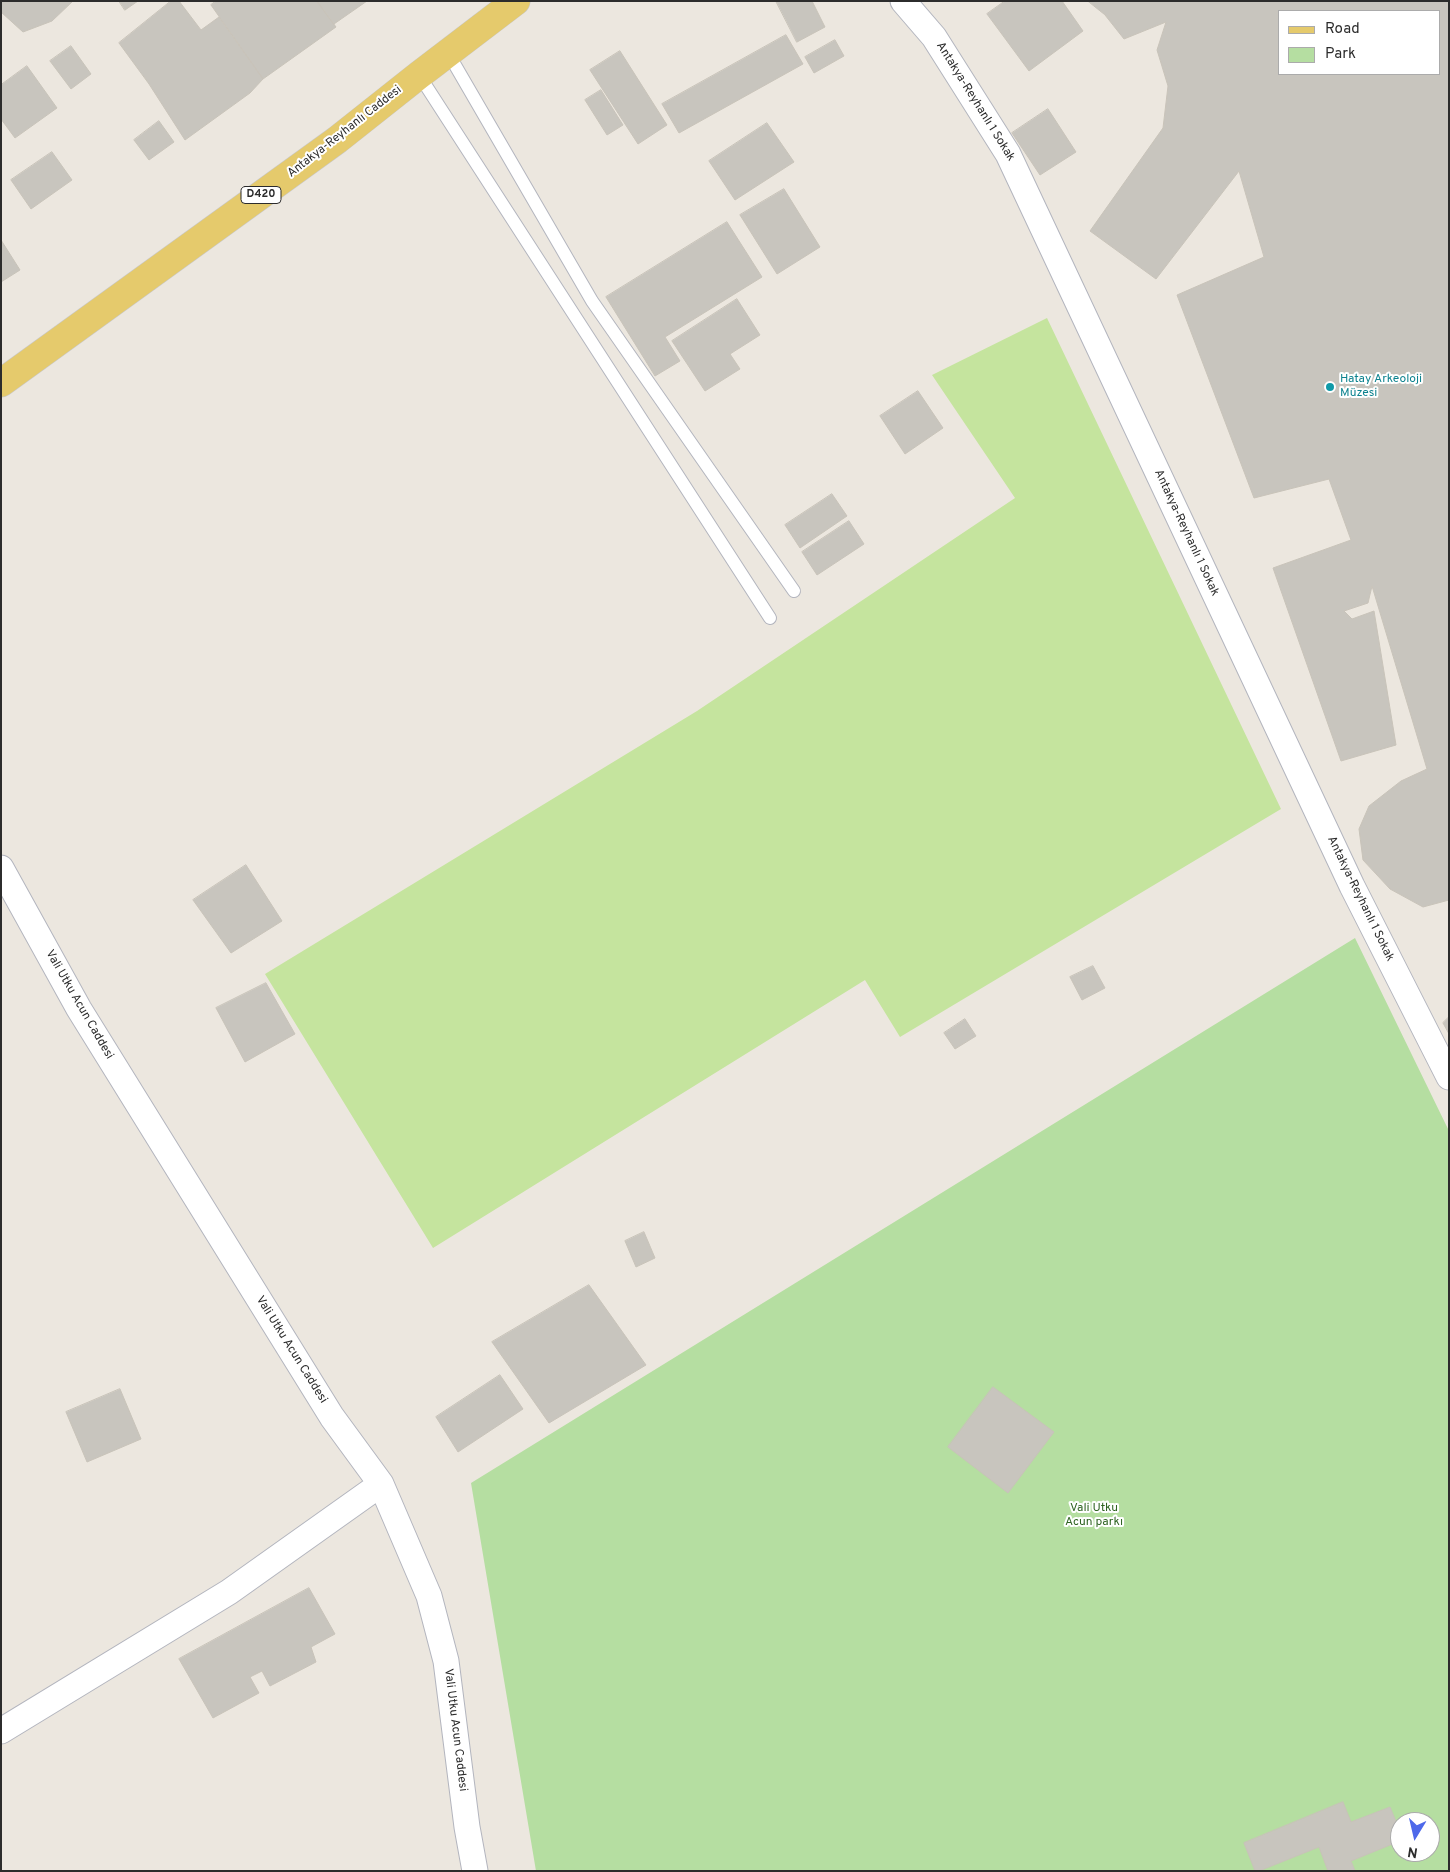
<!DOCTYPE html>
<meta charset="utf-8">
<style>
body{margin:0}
#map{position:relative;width:1450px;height:1872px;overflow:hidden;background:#ece7df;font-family:Overpass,sans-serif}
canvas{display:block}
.frame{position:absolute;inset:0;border:2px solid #2c2c2c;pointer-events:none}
.legend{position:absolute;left:1278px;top:10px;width:162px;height:65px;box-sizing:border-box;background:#fff;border:1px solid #ababab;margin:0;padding:6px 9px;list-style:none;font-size:15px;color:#2c2c2c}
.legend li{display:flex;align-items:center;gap:10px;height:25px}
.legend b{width:25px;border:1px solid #ababab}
.north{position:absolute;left:1390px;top:1812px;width:50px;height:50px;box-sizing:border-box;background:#fff;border:1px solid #ababab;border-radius:50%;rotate:189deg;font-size:14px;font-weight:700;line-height:20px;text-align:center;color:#2c2c2c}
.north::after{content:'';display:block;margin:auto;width:18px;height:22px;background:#4e69ea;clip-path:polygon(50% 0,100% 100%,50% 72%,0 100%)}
</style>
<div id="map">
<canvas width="1450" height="1872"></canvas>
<div class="frame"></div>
<ul class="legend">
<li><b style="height:6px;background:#e5ca6c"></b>Road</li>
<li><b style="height:14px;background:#b5dea1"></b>Park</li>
</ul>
<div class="north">N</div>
</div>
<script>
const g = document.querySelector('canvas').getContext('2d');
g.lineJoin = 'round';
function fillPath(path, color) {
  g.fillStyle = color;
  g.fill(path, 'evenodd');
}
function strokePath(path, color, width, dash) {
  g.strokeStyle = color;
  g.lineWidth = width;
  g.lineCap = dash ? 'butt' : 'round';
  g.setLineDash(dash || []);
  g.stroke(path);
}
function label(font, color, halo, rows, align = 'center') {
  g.font = font + ' Overpass,sans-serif';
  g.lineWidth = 4;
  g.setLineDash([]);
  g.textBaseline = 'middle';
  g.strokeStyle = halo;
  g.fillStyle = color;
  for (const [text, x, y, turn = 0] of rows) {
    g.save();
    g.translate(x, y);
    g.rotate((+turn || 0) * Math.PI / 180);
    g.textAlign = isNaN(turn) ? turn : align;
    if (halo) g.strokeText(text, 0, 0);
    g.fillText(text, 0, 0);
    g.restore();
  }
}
const green = new Path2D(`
 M1355,938L1449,1131V1871H536L471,1483ZM1400,1822H1430V1852H1400Z`);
const pitch = new Path2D(`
 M1047,318L1281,809L900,1037L865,980L433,1248L265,974L697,711L1015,498L932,375Z`);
const building = new Path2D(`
 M1,1H73L52,21L23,32L1,12Z
 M119,1H138L125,10Z
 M171,1H179L201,30L219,17L263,79L250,93L185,140L149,84L119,43Z
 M216,1H317L336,27L263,79L211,5Z
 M317,1H367L334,24Z
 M776,1H812L825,27L797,42Z
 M1005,1H1062L1083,31L1029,71L987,14Z
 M1088,1H1449V900L1423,907L1390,889L1363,860L1359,829L1369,806L1401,781L1427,769L1372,586L1368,603L1344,611L1352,619L1374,611L1396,745L1341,761L1273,568L1351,540L1329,479L1254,498L1177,295L1264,257L1239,171L1156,279L1090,231L1163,128L1168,86L1157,50L1166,22L1124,39L1105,15ZM1279,11H1439V74H1279Z
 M786,35L803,64L679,133L662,104Z
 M835,40L844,56L814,73L805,57Z
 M71,46L91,74L71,89L50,61Z
 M620,51L667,125L638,144L590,70Z
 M27,66L57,108L15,138L1,119V85Z
 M601,90L623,125L607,135L585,100Z
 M1048,109L1076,152L1040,175L1012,133Z
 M159,121L174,142L149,160L134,140Z
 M767,123L794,162L735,200L709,161Z
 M52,152L72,180L31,209L11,180Z
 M784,189L820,247L777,274L740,215Z
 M727,222L762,277L665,337L680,361L655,376L606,297Z
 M1,240L20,270L1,282Z
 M737,299L760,335L730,354L740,369L705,391L672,341Z
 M918,391L943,428L905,454L880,416Z
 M832,494L847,516L800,548L785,525Z
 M849,521L864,544L817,575L802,552Z
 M246,865L282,921L231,953L193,900Z
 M1093,966L1105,988L1082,1000L1070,977Z
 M266,983L295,1034L245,1062L216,1008Z
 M1449,1017V1034L1443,1023Z
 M965,1019L976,1036L955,1049L944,1033Z
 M644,1232L655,1258L636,1267L625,1241Z
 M589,1285L646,1365L549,1423L492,1342Z
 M500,1375L523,1409L458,1452L436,1417Z
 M993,1387L1054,1432L1008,1493L948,1447Z
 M120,1389L141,1439L87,1462L66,1412Z
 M309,1588L335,1634L311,1647L316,1662L270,1686L262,1671L250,1677L259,1693L213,1718L179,1659Z
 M1343,1802L1351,1822L1390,1807L1400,1831V1841L1351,1861L1355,1871H1328L1319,1847L1259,1871H1255L1244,1843Z`);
const lane = new Path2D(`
 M448,53L592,301L794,591
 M419,75L770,618`);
const street = new Path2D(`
 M903,1L934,37L1008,154L1352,886L1449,1077
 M1,868L79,1009L332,1417L381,1484L429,1596L446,1661L467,1827L475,1871
 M1,1731L229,1592L381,1484`);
const primary = new Path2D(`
 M1,383L337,140L419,75L516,1`);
const markers = [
 [1330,387,5,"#0f9aa8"]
];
const shields = [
 [261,195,40]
];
const shieldNames = [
 ["D420",261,195]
];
const streetNames = [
 ["Antakya-Reyhanlı 1 Sokak",975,102,58],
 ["Antakya-Reyhanlı Caddesi",345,132,-38],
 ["Antakya-Reyhanlı 1 Sokak",1186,533,65],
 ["Antakya-Reyhanlı 1 Sokak",1360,899,64],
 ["Vali Utku Acun Caddesi",79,1005,60],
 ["Vali Utku Acun Caddesi",291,1350,58],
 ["Vali Utku Acun Caddesi",455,1730,83]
];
const cultureNames = [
 ["Hatay Arkeoloji",1340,380],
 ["Müzesi",1340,394]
];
const parkNames = [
 ["Vali Utku",1094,1509],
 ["Acun parkı",1094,1523]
];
fillPath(green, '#b5dea1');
fillPath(pitch, '#c5e49e');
fillPath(building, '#c8c5be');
strokePath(building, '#c8c3b9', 1);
strokePath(lane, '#b3b5be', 14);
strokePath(street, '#b3b5be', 27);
strokePath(primary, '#c8c8c8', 29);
strokePath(lane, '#fff', 12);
strokePath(street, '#fff', 25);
strokePath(primary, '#e5ca6c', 28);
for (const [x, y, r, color] of markers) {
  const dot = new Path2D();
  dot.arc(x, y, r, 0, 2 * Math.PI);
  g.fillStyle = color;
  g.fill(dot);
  strokePath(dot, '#fff', 2);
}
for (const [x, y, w] of shields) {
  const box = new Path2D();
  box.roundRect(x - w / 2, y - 8.5, w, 17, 4);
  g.fillStyle = '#fff';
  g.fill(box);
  strokePath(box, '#2c2c2c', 1);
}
label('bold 11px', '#2c2c2c', null, shieldNames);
label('12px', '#2c2c2c', '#fff', streetNames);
label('12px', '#0d838f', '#fff', cultureNames, 'left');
label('12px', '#2e6321', '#fff', parkNames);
</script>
